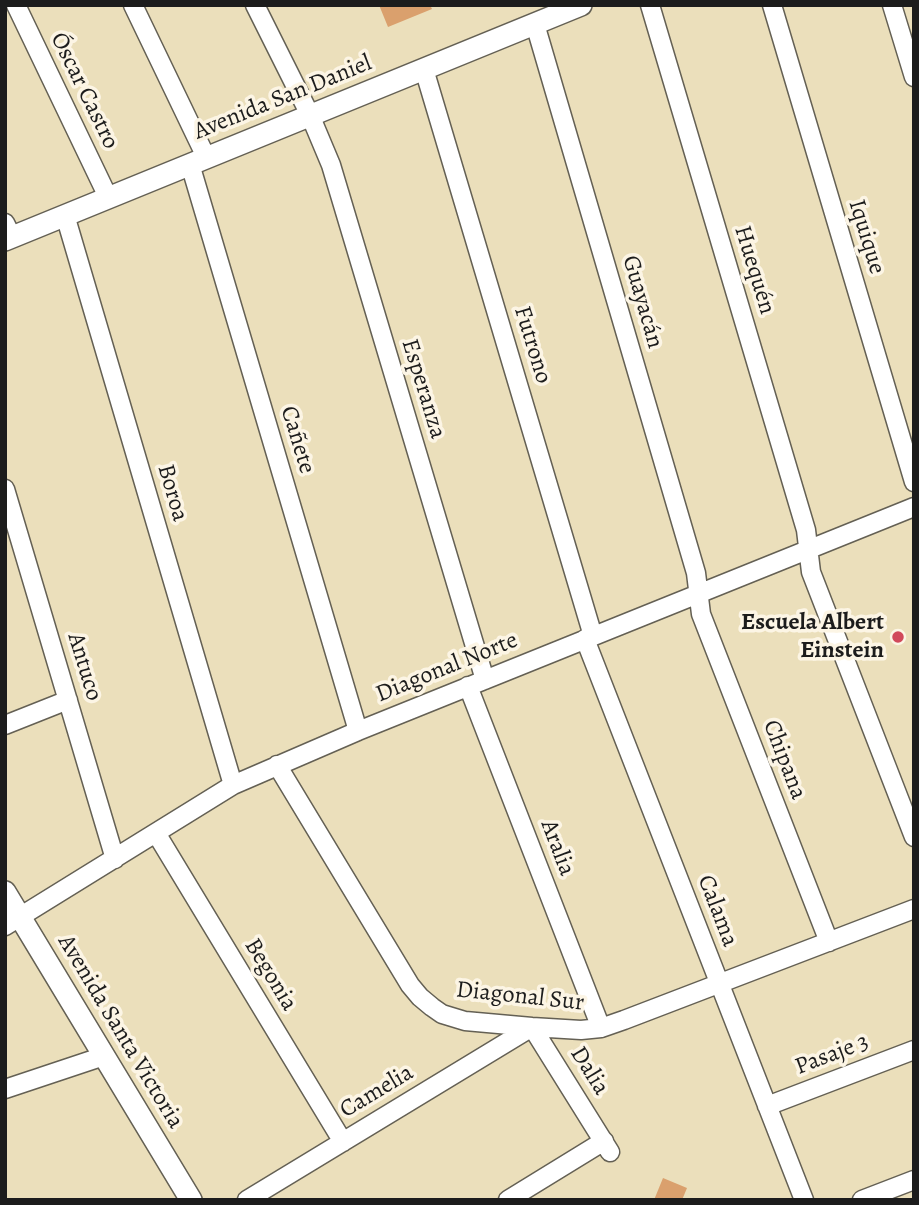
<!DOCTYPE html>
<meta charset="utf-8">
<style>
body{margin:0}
#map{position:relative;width:919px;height:1205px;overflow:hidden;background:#ebdfbb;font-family:Alegreya,serif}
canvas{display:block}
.frame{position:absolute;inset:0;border:7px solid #1c1c1c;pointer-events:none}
</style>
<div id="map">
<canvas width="919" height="1205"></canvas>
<div class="frame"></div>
</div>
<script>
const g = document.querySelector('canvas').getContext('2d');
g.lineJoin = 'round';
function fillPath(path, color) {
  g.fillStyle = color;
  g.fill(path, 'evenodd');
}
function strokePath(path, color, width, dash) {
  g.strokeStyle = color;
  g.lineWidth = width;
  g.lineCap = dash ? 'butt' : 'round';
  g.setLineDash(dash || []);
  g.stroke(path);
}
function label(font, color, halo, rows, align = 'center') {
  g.font = font + ' Alegreya,serif';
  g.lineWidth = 7;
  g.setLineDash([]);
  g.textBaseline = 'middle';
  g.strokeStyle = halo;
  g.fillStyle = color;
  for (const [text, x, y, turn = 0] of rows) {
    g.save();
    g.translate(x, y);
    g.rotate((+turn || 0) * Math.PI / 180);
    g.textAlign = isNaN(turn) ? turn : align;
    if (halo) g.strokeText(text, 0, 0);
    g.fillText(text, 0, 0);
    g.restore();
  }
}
const building = new Path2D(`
 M379,5H430L432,9L388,27Z
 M663,1178L687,1188L682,1200H654Z`);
const minor = new Path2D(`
 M16,5L108,197
 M133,5L206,157
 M255,5L310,115L331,165L485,680
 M650,5L806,530L811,572L914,837
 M772,5L914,482
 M892,5L914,77
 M535,24L696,573L701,614L829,942
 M424,69L593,636
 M190,164L358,731
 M65,215L233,785
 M5,223L12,237
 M5,489L115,859
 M585,639L804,1200
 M468,686L601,1028
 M5,725L68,700
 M277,765L410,985L420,997L432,1007L442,1014L465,1021L532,1027L581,1030L601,1028L624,1020L914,909
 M156,833L343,1142
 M5,926L233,785L358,731L914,507
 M5,1089L104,1056
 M767,1106L914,1050
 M247,1200L532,1027L610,1152
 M508,1200L604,1141
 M862,1200L914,1180`);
const tertiary = new Path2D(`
 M5,240L581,5
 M5,892L191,1200`);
const markers = [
 [898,637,7,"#d1495b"]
];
const streetNames = [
 ["Óscar Castro",84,91,64],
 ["Avenida San Daniel",283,98,-22],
 ["Iquique",866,237,73],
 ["Huequén",754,270,73],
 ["Guayacán",642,302,74],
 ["Futrono",532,345,73],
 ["Esperanza",423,389,73],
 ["Cañete",297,440,73],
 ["Boroa",172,493,74],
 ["Antuco",84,667,73],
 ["Diagonal Norte",447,668,-22],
 ["Chipana",784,760,69],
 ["Aralia",557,848,69],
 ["Calama",717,911,69],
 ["Begonia",270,975,59],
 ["Diagonal Sur",520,997,6],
 ["Avenida Santa Victoria",120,1032,59],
 ["Pasaje 3",832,1055,-21],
 ["Dalia",589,1071,58],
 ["Camelia",377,1092,-31]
];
const poiNames = [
 ["Escuela Albert",884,623],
 ["Einstein",884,651]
];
fillPath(building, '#daa06d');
strokePath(minor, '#646054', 21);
strokePath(tertiary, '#646054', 24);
strokePath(minor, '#fff', 18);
strokePath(tertiary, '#fff', 21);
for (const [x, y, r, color] of markers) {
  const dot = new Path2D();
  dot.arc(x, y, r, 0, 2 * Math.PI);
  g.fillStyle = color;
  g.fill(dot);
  strokePath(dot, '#fcf5e5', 2.5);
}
label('24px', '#1c1c1c', '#fcf5e5', streetNames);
label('bold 24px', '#1c1c1c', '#fcf5e5', poiNames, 'right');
</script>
